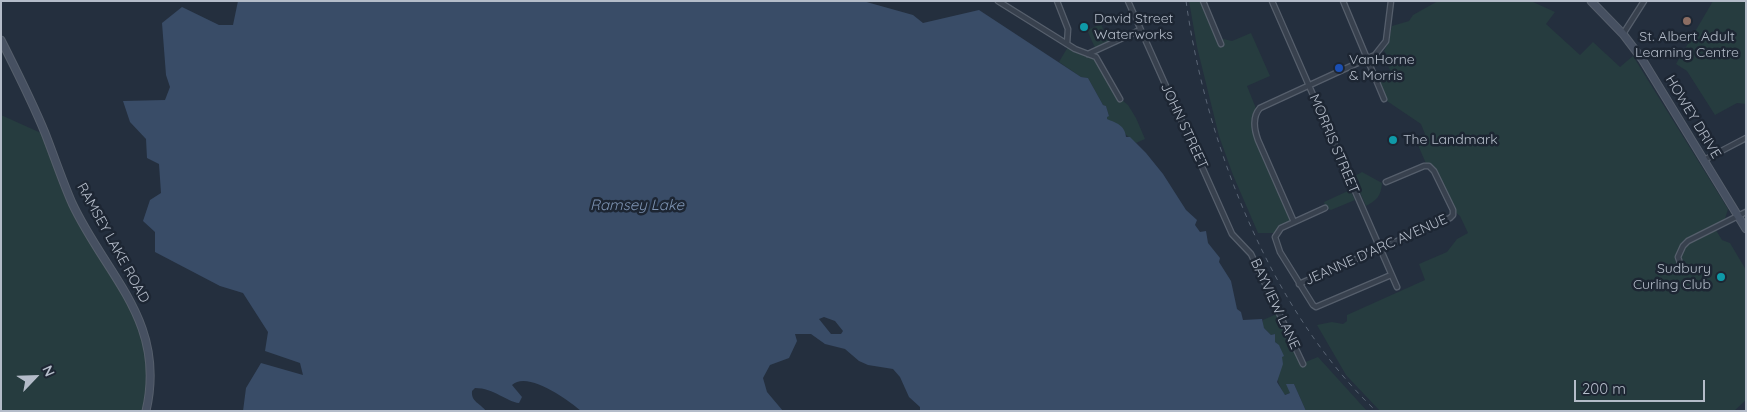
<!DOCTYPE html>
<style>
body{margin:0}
#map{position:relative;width:1747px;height:412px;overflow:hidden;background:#242f3e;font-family:Quicksand,sans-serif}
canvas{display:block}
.frame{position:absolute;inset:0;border:2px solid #b4bcc9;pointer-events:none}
.north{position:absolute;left:10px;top:352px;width:50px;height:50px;-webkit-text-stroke:4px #1d2633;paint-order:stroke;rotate:66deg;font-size:14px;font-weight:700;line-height:20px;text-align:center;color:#b4bcc9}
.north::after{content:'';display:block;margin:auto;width:18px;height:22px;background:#b4bcc9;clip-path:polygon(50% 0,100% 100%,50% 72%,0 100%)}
.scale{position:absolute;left:1574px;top:380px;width:131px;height:22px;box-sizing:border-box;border:2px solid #b4bcc9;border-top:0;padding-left:6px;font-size:15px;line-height:18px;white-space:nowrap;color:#b4bcc9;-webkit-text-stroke:4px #1d2633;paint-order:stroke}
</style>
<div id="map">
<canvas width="1747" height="412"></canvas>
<div class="frame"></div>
<div class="north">N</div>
<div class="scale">200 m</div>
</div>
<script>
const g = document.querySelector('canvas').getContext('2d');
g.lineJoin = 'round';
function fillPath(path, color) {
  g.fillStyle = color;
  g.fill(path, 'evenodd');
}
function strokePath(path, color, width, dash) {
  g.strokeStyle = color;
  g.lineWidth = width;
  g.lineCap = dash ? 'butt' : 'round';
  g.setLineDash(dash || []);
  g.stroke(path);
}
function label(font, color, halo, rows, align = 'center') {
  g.font = font + ' Quicksand,sans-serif';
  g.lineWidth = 5;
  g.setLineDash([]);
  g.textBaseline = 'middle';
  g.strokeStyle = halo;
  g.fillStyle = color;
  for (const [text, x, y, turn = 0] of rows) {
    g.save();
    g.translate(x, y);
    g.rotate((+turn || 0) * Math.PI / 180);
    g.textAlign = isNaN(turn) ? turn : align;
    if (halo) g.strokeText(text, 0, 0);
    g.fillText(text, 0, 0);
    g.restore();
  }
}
const green = new Path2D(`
 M1189,1H1204L1219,38L1232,41L1251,33L1270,76L1247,86L1257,111L1255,127L1294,222L1276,233H1258L1233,175L1219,136L1197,47Z
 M1438,1H1531L1555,12L1546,24L1580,55L1593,42L1620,67L1633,56L1728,209L1724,222L1714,227L1722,240L1730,243L1746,270V400L1734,411H1380L1346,375L1317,325L1332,322L1343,324L1347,321V315L1425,280L1419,264L1447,252L1457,239L1468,233L1460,216L1453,210L1434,171L1427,166L1415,138L1425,134L1421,124L1384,99L1376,80L1392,74L1388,66L1391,60L1384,51L1388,43L1392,26L1409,21L1413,15Z
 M1713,1H1746V104L1737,103L1715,115L1687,71L1676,64Z
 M1101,24L1110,44L1096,50L1087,30Z
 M1069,45L1094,56L1121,99L1128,105L1136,118L1145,139L1136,143L1107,119L1106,116H1109L1106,106L1103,105L1088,78L1081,77L1059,62Z
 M1,115L41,133C52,160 60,191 74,216C111,281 164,328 142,411H1Z
 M1362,172L1382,183C1381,196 1377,200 1366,206L1353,177Z
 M1350,190L1355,200L1331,210L1326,208L1324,202Z
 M1279,313L1303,363L1318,357L1367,411H1306L1294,384L1290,393L1284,395C1283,391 1278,384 1278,380C1279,367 1288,351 1275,342V334L1271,335L1262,326L1263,320Z`);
const water = new Path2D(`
 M238,1H863L913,15L923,23L979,10L1081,77L1088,78L1103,105L1106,106L1109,116L1107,117V119C1116,123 1125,125 1126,137H1130L1146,153L1163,174L1186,210L1197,220L1195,225L1200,232L1206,231L1208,243L1220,258L1219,262L1231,281L1237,309L1241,312L1243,320L1262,319L1264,328L1271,335L1275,334V342L1279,345L1284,356L1282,357L1283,364L1277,382L1285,395L1290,393L1286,384H1294L1306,411H920V407L909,397L900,377L893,369L868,365L859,361L845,349L825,344L811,334H795L797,341L789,358L770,365L763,378L767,392L783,411H581C569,400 527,370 512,385L522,397L519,403C507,402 494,388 475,388L472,391C471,402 480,403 486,411H243L246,388L261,363L303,375L300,363L265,351L268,332L243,293L220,286L155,252V232L143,221L150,200L161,193L159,164L147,158L146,139L130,122L123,101L165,100L170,87L166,75L162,23L182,7L219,25H233ZM824,317L835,321L843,331L841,334H831L819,319Z`);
const street = new Path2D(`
 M998,1L1075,49L1096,57L1120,99
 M1057,1L1068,29L1067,44
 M1128,1L1232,234L1251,254L1303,364
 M1203,1L1221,44
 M1272,1L1397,287
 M1343,1L1384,99
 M1623,34L1644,1
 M1088,54L1140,30
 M1704,160L1746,138
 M1325,208L1281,228L1275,237L1280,252L1313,305L1316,307L1391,275
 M1294,222L1258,140C1254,129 1252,117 1260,108L1375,55L1386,41L1391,1
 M1682,269L1678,257L1683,246L1688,241L1746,212
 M1299,284L1450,218L1453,215V210L1434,171L1429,166H1424L1386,182`);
const secondary = new Path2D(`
 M1591,1L1623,34L1642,59L1746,229
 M1,40C16,70 32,101 45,133C54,156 62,180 72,203C106,276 167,321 146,411`);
const rail = new Path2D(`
 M1186,1C1206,144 1270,310 1376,411`);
const markers = [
 [1687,21,5,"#8d6e63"],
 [1084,27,5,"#0f9aa8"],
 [1339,68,5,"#1a4fb4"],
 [1393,140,5,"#0f9aa8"],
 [1721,277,5,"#0f9aa8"]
];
const poiNames = [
 ["David Street",1094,19],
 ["Waterworks",1094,35],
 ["St. Albert Adult",1687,37,"center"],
 ["Learning Centre",1687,53,"center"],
 ["VanHorne",1349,60],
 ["& Morris",1349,76],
 ["The Landmark",1403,140],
 ["Sudbury",1711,269,"right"],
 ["Curling Club",1711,285,"right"]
];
const streetNames = [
 ["HOWEY DRIVE",1693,117,59],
 ["JOHN STREET",1184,126,65],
 ["MORRIS STREET",1334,144,67],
 ["RAMSEY LAKE ROAD",113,243,61],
 ["JEANNE D'ARC AVENUE",1376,250,-24],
 ["BAYVIEW LANE",1275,304,65]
];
const waterNames = [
 ["Ramsey Lake",637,205]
];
fillPath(green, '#263c3f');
fillPath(water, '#394c67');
strokePath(street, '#565f6c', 7);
strokePath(secondary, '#565f6c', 9);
strokePath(street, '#38414e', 4.5);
strokePath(secondary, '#465061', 7);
strokePath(rail, '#5a6575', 1, [5, 5]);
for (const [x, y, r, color] of markers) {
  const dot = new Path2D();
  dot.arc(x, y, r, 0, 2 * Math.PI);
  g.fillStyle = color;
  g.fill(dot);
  strokePath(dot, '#1d2633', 2);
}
label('14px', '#b4bcc9', '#1d2633', poiNames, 'left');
label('14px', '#b4bcc9', '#1d2633', streetNames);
label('italic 15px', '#7c92b1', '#1d2633', waterNames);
</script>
